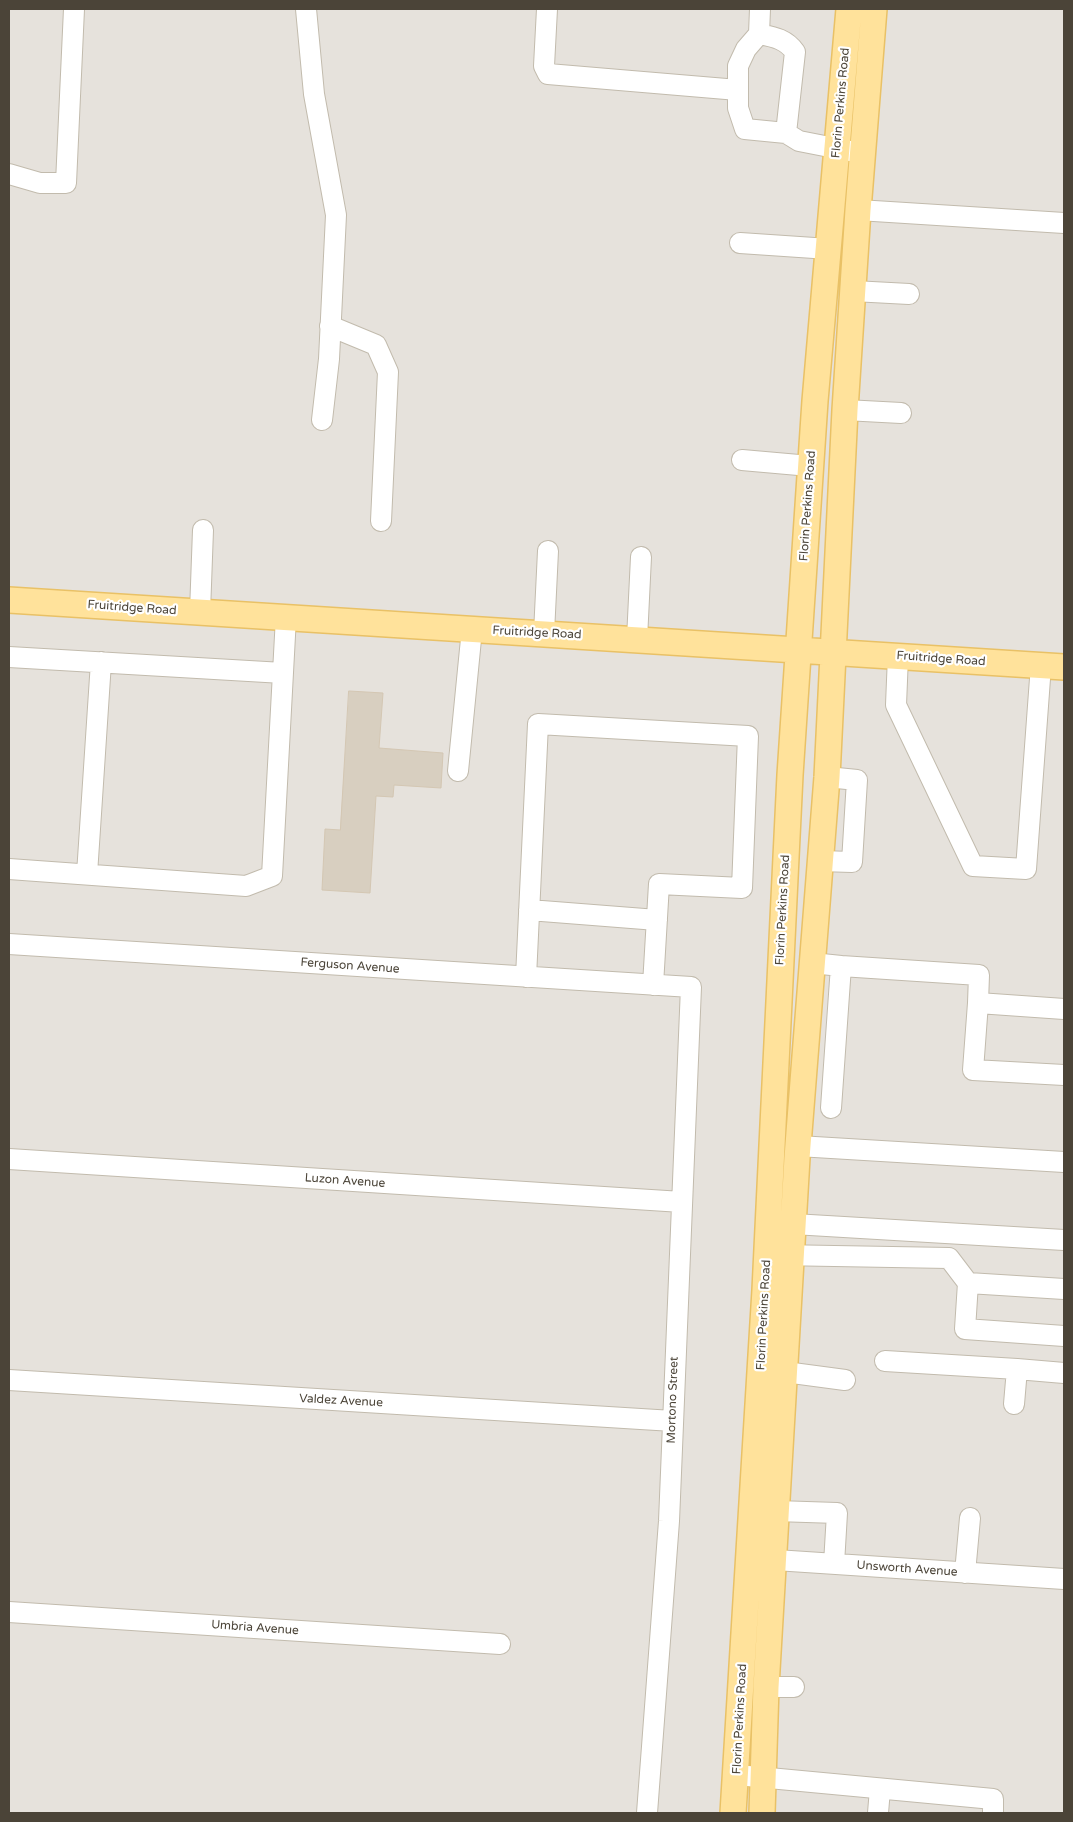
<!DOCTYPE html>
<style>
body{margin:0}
#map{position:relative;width:1073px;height:1822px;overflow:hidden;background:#f6f3eb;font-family:"Varela Round",sans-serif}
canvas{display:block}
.frame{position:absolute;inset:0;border:10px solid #4b4438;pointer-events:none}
</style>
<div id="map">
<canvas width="1073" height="1822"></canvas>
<div class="frame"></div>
</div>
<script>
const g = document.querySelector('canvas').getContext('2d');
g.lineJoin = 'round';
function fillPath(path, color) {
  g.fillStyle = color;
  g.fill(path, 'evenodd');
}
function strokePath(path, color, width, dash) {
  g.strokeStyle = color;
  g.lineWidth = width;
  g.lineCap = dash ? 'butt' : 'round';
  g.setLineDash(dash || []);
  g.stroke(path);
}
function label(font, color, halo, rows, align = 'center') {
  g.font = font + ' "Varela Round",sans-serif';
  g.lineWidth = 4.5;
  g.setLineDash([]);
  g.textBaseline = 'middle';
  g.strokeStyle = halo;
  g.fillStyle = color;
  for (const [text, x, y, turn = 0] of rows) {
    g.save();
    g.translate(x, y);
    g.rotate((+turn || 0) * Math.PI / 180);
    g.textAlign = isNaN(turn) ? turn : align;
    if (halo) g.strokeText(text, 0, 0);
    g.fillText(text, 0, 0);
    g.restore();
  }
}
const industrial = new Path2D(`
 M9,9H1064V1813H9Z`);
const building = new Path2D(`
 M349,691L383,693L379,748L443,753L441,788L394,785L393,797L376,796L370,893L322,890L325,829L340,830Z`);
const minor = new Path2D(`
 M306,9L314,94L336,215L329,359L322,420
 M547,9L544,66L548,74L738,90
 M760,9L759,34C774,37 786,39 795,52L786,133L799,141L850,151
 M759,34L746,49L738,66V108L745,129L786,133
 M9,174L40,183H66L74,9
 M858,210L1064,223
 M740,243L829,249
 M853,291L909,294
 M330,326L376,345L388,372L381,521
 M845,410L901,413
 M742,460L810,466
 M200,612L203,530
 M544,633L548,551
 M637,639L641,557
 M898,656L896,705L973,866L1026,869L1041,665
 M9,657L283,673
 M458,771L472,629
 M820,861L852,862L857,780L827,777
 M9,869L246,886L272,876L286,617
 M87,874L101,662
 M529,910L657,920
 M9,944L691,987L669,1521L647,1813
 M812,963L841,966L831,1108
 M841,966L979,975L978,1003L1064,1009
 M526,977L538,724L748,736L742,888L659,884L653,985
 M978,1003L973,1070L1064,1075
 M798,1146L1064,1162
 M9,1159L682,1202
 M793,1224L1064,1240
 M777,1255L949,1258L968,1283
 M1064,1289L968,1283L965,1329L1064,1336
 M885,1361L1017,1369
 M785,1372L845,1380
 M9,1380L673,1421
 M1014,1404L1017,1369L1064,1373
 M776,1511L837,1513L834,1564
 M760,1559L1064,1579
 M965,1573L970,1518
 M9,1612L500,1644
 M766,1687H794
 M737,1775L993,1799V1813
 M878,1813L880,1789`);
const major = new Path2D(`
 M9,600L1064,667
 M733,1813L765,1290L790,775L815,401L849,9
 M762,1813L766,1687L797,1158L827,777L845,410L858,210L874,9`);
const streetNames = [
 ["Florin Perkins Road",841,103,-85],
 ["Florin Perkins Road",808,506,-86],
 ["Fruitridge Road",132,608,4],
 ["Fruitridge Road",537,633,3],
 ["Fruitridge Road",941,659,4],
 ["Florin Perkins Road",783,910,-87],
 ["Ferguson Avenue",350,966,4],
 ["Luzon Avenue",345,1181,4],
 ["Florin Perkins Road",764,1315,-87],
 ["Mortono Street",673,1400,-88],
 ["Valdez Avenue",341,1401,3],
 ["Unsworth Avenue",907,1569,4],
 ["Umbria Avenue",255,1628,4],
 ["Florin Perkins Road",740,1719,-87]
];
fillPath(industrial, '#e6e2dc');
fillPath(building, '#d8cfc0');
strokePath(building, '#d4c7b3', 1);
strokePath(minor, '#c2bbad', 22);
strokePath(major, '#e9c166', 28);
strokePath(minor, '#fff', 20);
strokePath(major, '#ffe29b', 25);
label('12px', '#4b4438', '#fff', streetNames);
</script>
